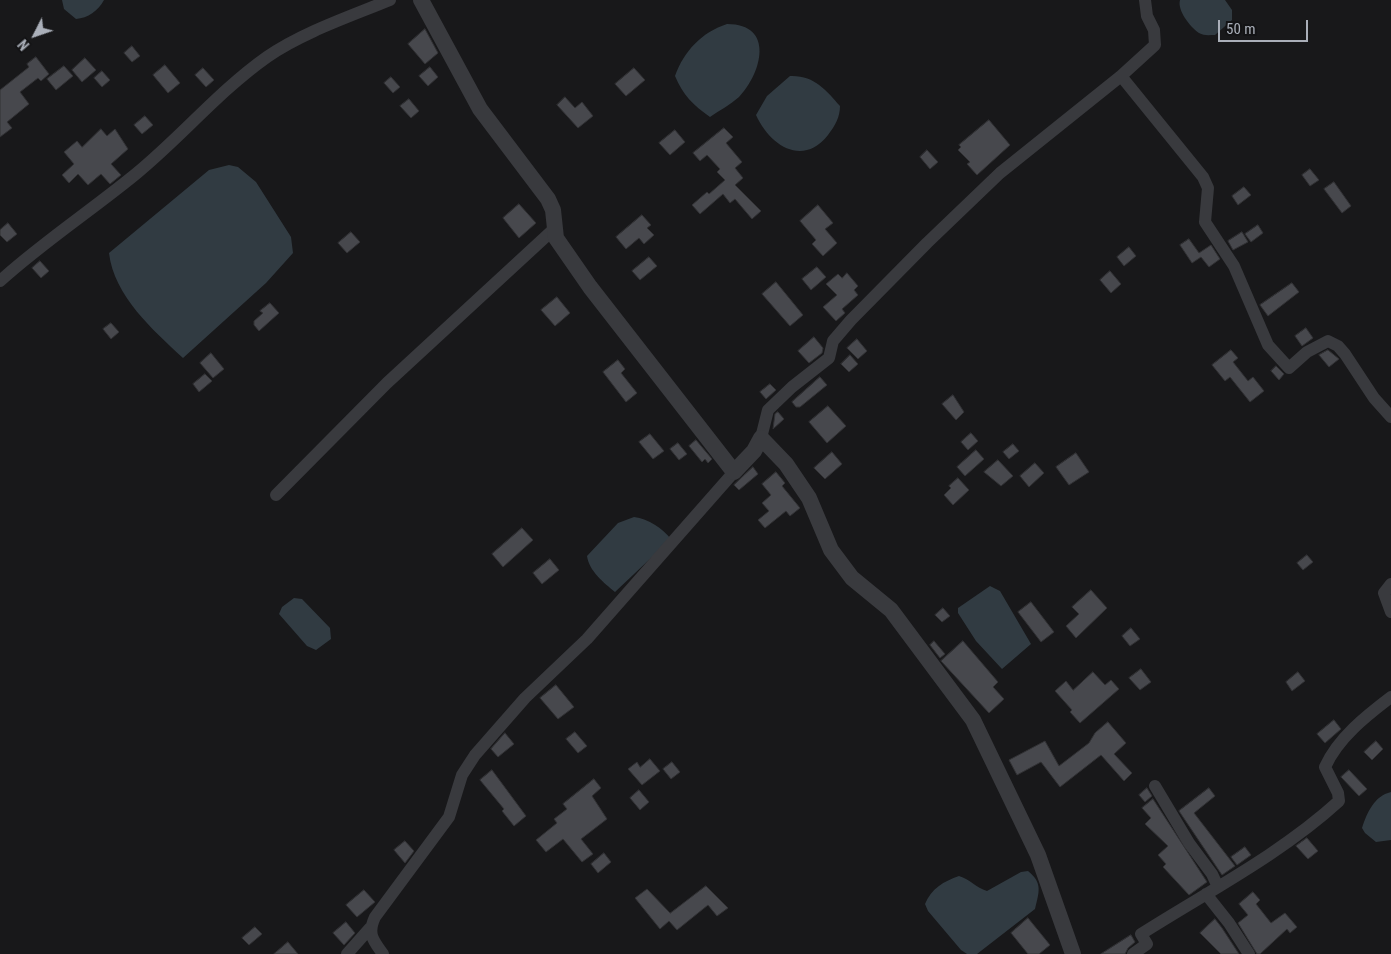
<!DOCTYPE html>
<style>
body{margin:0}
#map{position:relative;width:1391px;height:954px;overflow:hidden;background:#18181a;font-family:"Roboto Condensed",sans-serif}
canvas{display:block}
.north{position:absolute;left:10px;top:10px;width:50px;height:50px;-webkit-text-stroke:4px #131315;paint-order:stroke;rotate:229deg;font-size:14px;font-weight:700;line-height:20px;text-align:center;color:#aaafb9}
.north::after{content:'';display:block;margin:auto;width:18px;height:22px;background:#aaafb9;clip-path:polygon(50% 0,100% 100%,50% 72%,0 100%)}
.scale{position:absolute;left:1218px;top:20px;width:90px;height:22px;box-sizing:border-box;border:2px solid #aaafb9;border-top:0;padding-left:6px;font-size:15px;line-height:18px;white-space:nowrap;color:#aaafb9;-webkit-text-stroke:4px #131315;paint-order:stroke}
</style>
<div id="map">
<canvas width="1391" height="954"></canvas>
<div class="north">N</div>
<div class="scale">50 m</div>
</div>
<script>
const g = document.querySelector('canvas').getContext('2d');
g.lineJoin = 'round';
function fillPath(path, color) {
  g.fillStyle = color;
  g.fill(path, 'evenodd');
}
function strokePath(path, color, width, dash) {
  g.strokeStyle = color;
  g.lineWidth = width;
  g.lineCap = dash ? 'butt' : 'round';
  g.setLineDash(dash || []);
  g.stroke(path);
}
const water = new Path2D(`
 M62,0H104C98,11 88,18 76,19L64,9Z
 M1180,0H1225L1232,10V20L1215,35C1209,35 1204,36 1199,33C1190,27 1177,10 1180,0Z
 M727,24C775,24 762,73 739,97C730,105 720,110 710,117C693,105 683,95 675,76C684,51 702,32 727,24Z
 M790,76C814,75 826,90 840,106C840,117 835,126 828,135C803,167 770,146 756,115L767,96Z
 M229,165L238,167L256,182L291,237L293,253L266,283L183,358C153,330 114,296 109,253L209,170Z
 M634,517C649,519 662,528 671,539L615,592C604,583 589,571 587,556L618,523Z
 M990,586L1000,591L1031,644L1002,669L976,641L958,613V608Z
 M294,598L302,599L330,628L331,639L316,650L307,646L279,614L282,607Z
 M1391,792V840L1376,842L1365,833L1362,828C1367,813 1374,796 1391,792Z
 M1028,871C1043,883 1039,892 1035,909L977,954H967L961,950L928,911L925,904C931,889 944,881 959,876C970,879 976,888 987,891L1021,872Z`);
const building = new Path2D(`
 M425,29L438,53L425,64L408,44Z
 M132,46L140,56L132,62L124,53Z
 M36,57L49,74L41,81L38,78L20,92L29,104L7,122L12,128L0,137V90L29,67L27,64Z
 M85,58L96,70L82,82L72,70Z
 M165,65L180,83L168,93L153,75Z
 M64,66L73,76L56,90L47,79Z
 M430,67L438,77L428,86L419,76Z
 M203,68L214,80L206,87L195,75Z
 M634,68L645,80L626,96L615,84Z
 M102,71L110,80L102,87L94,78Z
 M391,77L400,87L393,93L384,83Z
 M565,97L575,108L582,102L593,116L578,128L557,105Z
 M409,99L419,111L411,118L400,106Z
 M145,116L153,125L142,134L134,125Z
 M989,120L1010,145L977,175L967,164L970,162L958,150L961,147L959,145Z
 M724,128L733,137L726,143L742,162L735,168L743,178L735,185L761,211L752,219L735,199L730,203L723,194L700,214L692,205L707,192L709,194L725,180L717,172L720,169L707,155L700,161L693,153Z
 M101,129L107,136L115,129L128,149L111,164L121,175L110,184L101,174L88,185L78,174L69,183L62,175L74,164L64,152L77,141L82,147Z
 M675,130L685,142L670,155L659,143Z
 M927,150L938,162L930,169L920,157Z
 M1310,169L1319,180L1310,186L1302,175Z
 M1334,182L1351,206L1342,213L1324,189Z
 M1244,187L1251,195L1238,205L1232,196Z
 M519,204L536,223L519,238L503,218Z
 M818,205L833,223L825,229L837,243L823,256L812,244L816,240L800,221Z
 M642,215L651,225L647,228L654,235L644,244L639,238L626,249L616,237Z
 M8,223L17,234L7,242L0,235V230Z
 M1258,225L1263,233L1251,242L1245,234Z
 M351,232L360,242L347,253L338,243Z
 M1242,232L1248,242L1233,250L1228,241Z
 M1189,239L1199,253L1211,245L1220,259L1209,267L1201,257L1192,263L1180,245Z
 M1129,247L1136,256L1124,266L1117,257Z
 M649,257L657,266L640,280L632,271Z
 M40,261L49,271L41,278L32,268Z
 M817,267L826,277L811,290L802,279Z
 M1110,271L1121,284L1111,293L1100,280Z
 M847,273L858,286L854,290L858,295L842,309L845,313L836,321L823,307L837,295L826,284L838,274L842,278Z
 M776,282L803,315L790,326L762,294Z
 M1292,283L1299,292L1268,316L1260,305Z
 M557,297L570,313L555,326L541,310Z
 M270,303L279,313L259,331L254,325V321L263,313L260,311Z
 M111,323L119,332L111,339L103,329Z
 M1306,328L1313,338L1302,346L1295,336Z
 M814,337L823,348L822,353L809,363L798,351Z
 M857,339L867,351L858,359L847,348Z
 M1231,350L1238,358L1233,362L1248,381L1253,377L1264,391L1250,402L1230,377L1225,381L1212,365Z
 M1328,350L1339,359L1329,367L1319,355Z
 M211,353L224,369L213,378L200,363Z
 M850,355L858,364L849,372L841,364Z
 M618,360L625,369L621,373L637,393L626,402L603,372Z
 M1276,366L1284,374L1279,380L1271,371Z
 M205,374L212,381L199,392L193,384Z
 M820,377L827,385L800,407H796L792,402Z
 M770,384L776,390L766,399L760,392Z
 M953,395L964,412L956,420L942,404Z
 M828,406L846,426L827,443L809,422Z
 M778,412L784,419L773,429L775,414Z
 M971,433L978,441L968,450L961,442Z
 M650,434L664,451L653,459L639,442Z
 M696,440L712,459L708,463L705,459L702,462L689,446Z
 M678,443L687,454L679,460L670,449Z
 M1013,444L1019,451L1009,459L1003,452Z
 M976,450L984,459L965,476L957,467Z
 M832,452L842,464L825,479L814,468Z
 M1076,453L1089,472L1069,485L1056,467Z
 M998,460L1013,476L1001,486L984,472Z
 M1035,463L1044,473L1029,487L1020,476Z
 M753,467L758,474L739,490L734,485Z
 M776,472L785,483L782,486L800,508L790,516L786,511L765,528L758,520L769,511L762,503L771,495L762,484Z
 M958,478L969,490L953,505L944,495L951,488L949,486Z
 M522,528L533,540L503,567L492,554Z
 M1307,555L1313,562L1303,570L1297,563Z
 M550,559L559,570L542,584L533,573Z
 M1091,590L1107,608L1076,638L1066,626L1079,614L1072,607Z
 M1031,602L1054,632L1041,642L1018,612Z
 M943,608L950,616L942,622L935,615Z
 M1131,628L1140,639L1130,646L1122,636Z
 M934,641L945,654L940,658L930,645Z
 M963,641L998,682L993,687L1004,699L989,713L941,661Z
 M1141,669L1151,682L1140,690L1129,678Z
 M1093,672L1105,685L1111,680L1119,689L1080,723L1070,712L1072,710L1055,691L1066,681L1073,690Z
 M1298,672L1305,681L1292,691L1286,682Z
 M556,685L574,707L558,719L540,698Z
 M1334,720L1341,729L1325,743L1317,734Z
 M1108,722L1126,743L1114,754L1132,773L1124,781L1101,755L1060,787L1041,762L1017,775L1009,760L1045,741L1059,766L1089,743L1095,733Z
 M575,732L587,746L578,753L566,739Z
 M505,733L514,744L498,757L491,749Z
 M1376,741L1383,749L1372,760L1364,752Z
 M650,759L660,771L642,785L628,769L637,762L640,767Z
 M672,762L680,772L671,779L663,769Z
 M492,770L526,816L514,826L502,811L504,809L480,780Z
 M1349,770L1367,789L1359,796L1341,777Z
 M594,779L601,788L592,796L607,819L581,839L593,854L582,862L563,839L546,852L536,840L557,823L554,819L567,809L563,804Z
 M1147,788L1152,796L1145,802L1139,795Z
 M1209,788L1215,796L1194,813L1235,866L1222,875L1179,811Z
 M639,790L649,802L640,810L630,798Z
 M1153,799L1207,882L1189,895L1163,867L1166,864L1158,855L1168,846L1145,824L1151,818L1142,808Z
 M1307,838L1318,851L1308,859L1296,846Z
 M405,841L414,851L405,863L394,850Z
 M1245,847L1251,855L1237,865L1231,857Z
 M604,853L611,862L598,873L591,864Z
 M706,886L728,908L717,916L708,905L677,930L669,921L660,929L635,898L647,889L670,913Z
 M364,890L375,902L357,917L346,905Z
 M1253,892L1260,900L1256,904L1271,923L1285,913L1297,927L1290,933L1287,929L1260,954H1257L1238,923L1248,915L1239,904Z
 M1028,918L1050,945L1039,954H1028L1011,933Z
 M1215,919L1222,928L1239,954H1221L1200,933Z
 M346,922L355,933L344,945L333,933Z
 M255,927L262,934L249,945L242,938Z
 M1131,935L1135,942L1128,948L1125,954H1101Z
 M288,942L298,954H274Z`);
const minor = new Path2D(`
 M1121,76L1203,177L1208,188L1205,222L1234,266L1268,345L1289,368L1307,352L1328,341L1338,346L1345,354L1374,398L1391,417
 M0,281C43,242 92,210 137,173C182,136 219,91 267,57C301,33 351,16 390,0
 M761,438L768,410L792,387L829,358L833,341L851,320L927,243L1000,173L1121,76L1155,45L1154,30L1147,16L1145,0
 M276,495L387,383L554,229
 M1391,584L1384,593L1391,612
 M1155,786L1189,843L1212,874L1218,887
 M1206,894L1229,923L1249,954
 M347,954L370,928
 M383,954C373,940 367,934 375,917L449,817L462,775L475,755L525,698L587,639L734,472
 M1133,954L1147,944L1141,934C1207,892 1281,854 1339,801L1338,793L1325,767C1338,738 1366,716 1391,697`);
const tertiary = new Path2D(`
 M421,0L480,109L548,199L553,210L556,238L590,287L734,472L754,451L761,438L786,464L809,498L831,550L852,578L891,610L973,720L1038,855L1073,954`);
fillPath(water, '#313b42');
fillPath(building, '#47484d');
strokePath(building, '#323235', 1);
strokePath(minor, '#393a3e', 12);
strokePath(tertiary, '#393a3e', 16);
</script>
